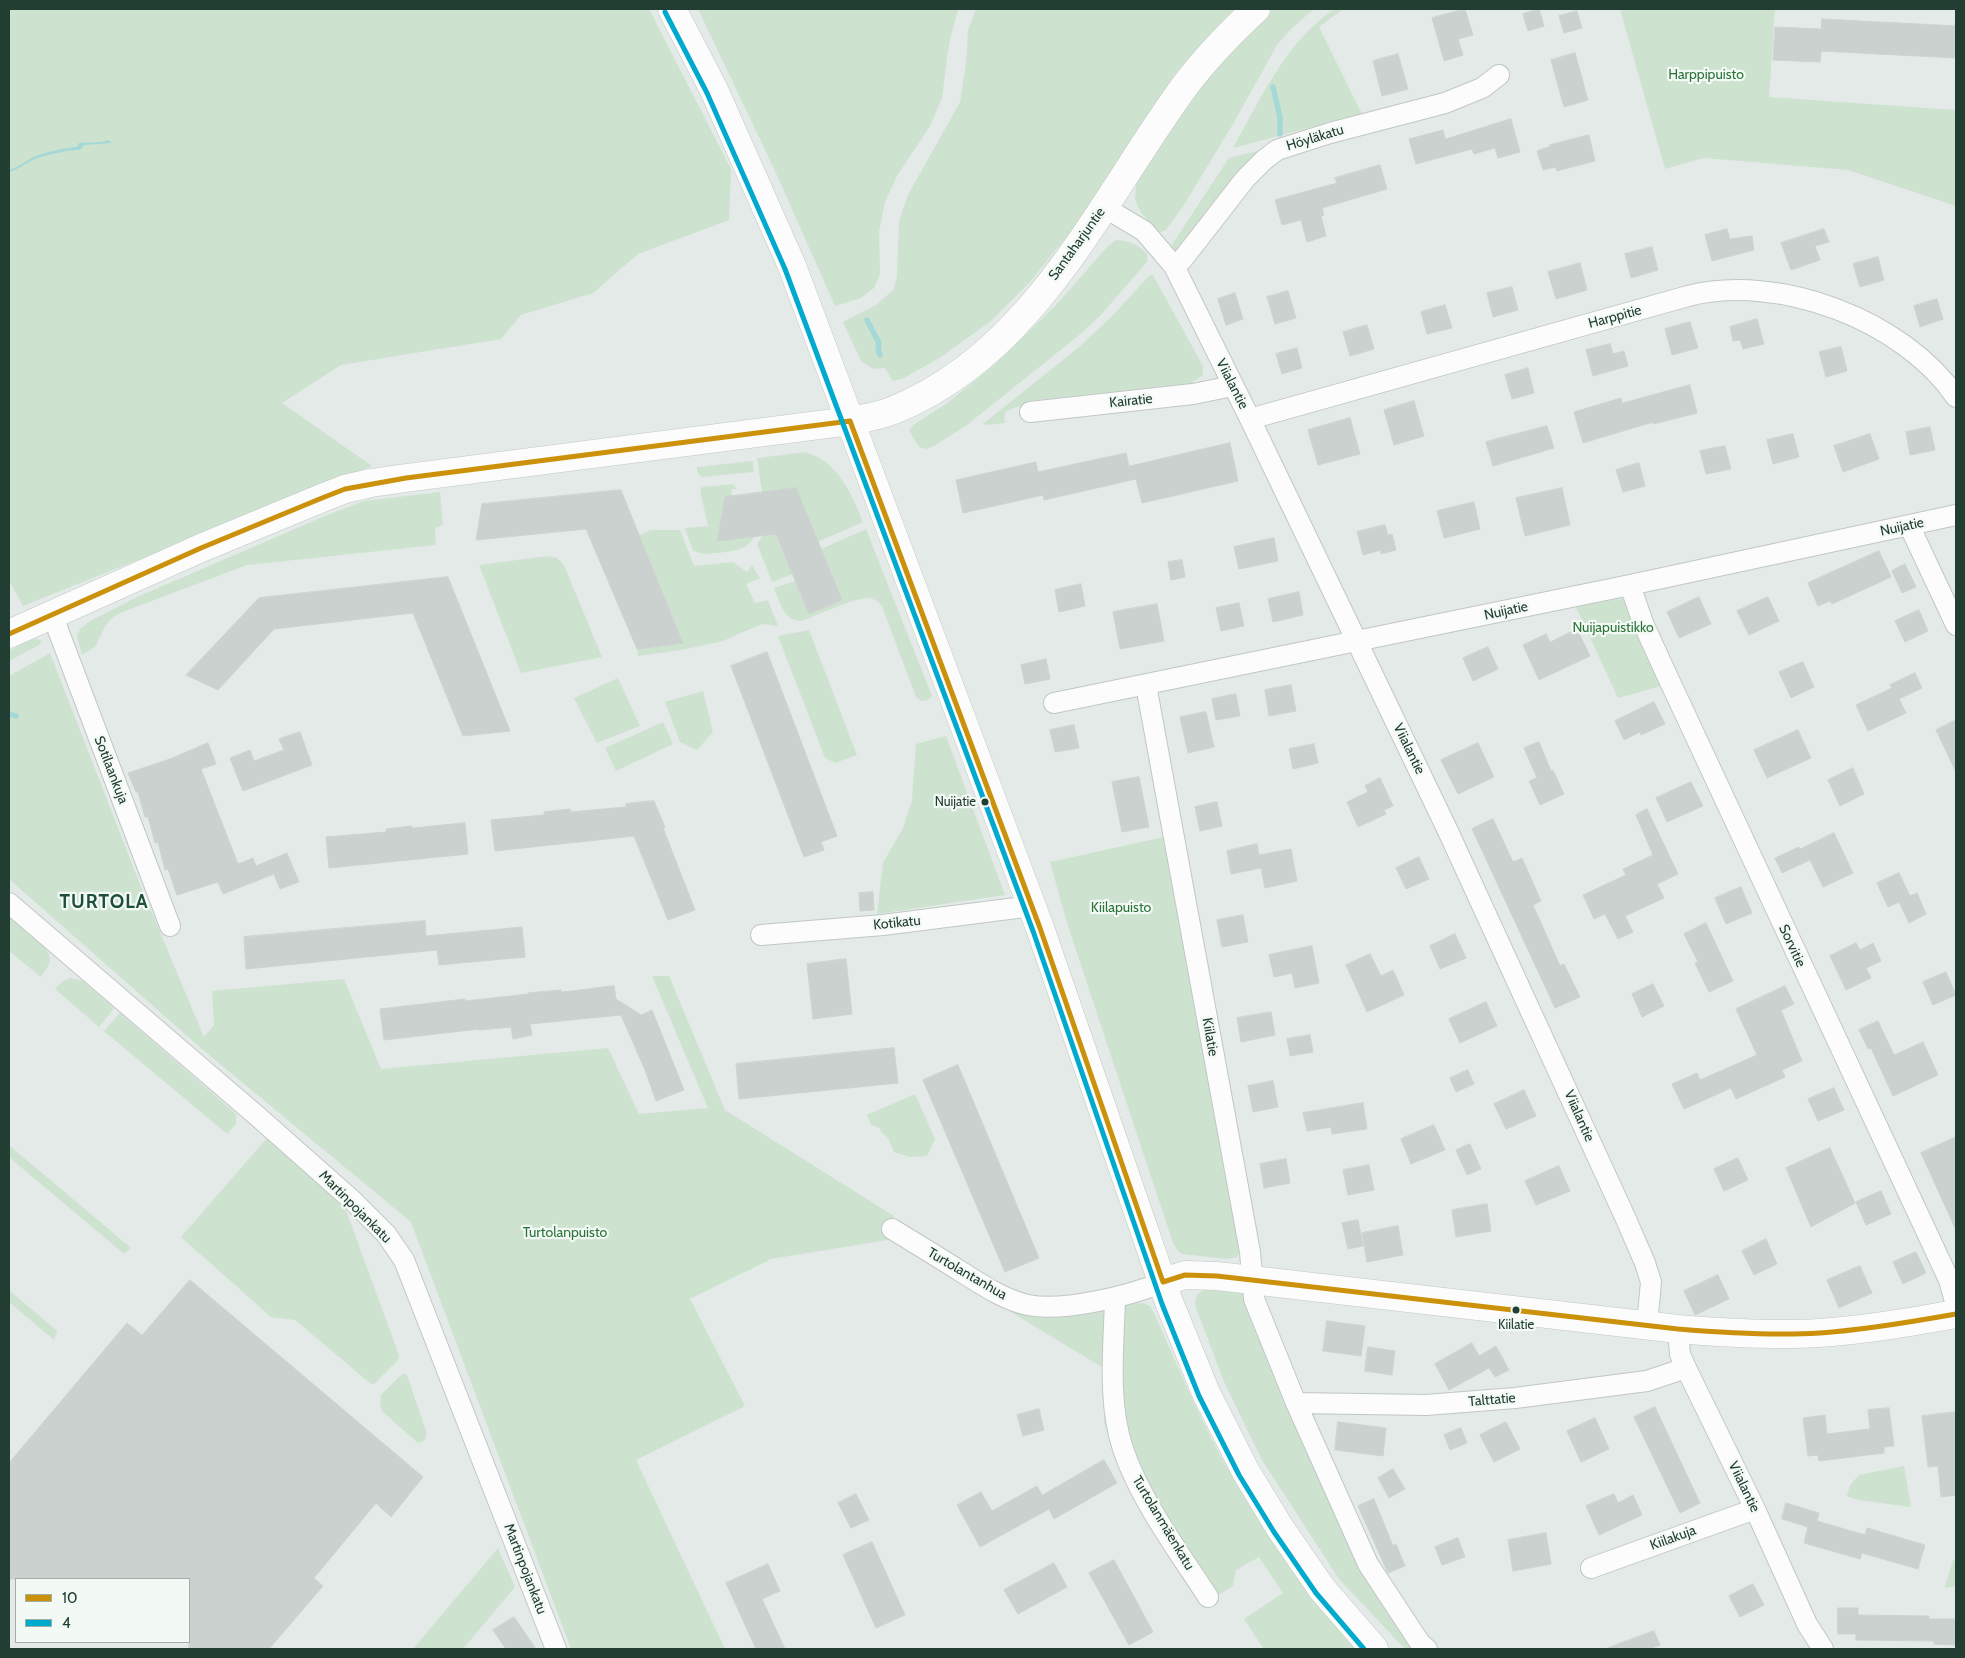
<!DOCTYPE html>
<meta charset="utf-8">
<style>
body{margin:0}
#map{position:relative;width:1965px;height:1658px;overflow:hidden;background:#e4eae7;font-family:Cabin,sans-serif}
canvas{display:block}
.frame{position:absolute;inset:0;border:10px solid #223d31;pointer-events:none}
.legend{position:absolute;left:15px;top:1578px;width:175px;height:65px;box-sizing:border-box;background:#f3f9f4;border:1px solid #9faea6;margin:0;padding:6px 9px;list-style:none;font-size:15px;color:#223d31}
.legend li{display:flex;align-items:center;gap:10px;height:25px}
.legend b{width:25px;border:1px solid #9faea6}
</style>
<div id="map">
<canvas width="1965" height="1658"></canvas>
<div class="frame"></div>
<ul class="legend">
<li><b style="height:6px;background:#cc910a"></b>10</li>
<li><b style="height:6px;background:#00a9ce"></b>4</li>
</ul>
</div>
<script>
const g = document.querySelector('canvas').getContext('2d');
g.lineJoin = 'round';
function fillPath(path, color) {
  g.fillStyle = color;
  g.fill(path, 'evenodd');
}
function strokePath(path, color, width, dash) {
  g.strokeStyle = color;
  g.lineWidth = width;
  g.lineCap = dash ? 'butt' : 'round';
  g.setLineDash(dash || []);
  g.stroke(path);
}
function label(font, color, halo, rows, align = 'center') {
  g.font = font + ' Cabin,sans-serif';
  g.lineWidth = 4.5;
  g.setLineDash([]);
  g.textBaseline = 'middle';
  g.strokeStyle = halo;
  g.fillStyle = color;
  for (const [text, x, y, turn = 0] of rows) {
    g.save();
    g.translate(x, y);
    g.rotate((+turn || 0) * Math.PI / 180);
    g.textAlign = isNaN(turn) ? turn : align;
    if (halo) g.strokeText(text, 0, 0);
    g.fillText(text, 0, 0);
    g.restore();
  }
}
const green = new Path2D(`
 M9,9H649L731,169L729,220L638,254L593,293L521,315L501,339L341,365L282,403L372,466L23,606L9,580Z
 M698,9H958L949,44L942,98L930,126L898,174L885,202L879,232L880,274L874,288L861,298L835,306L775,171Z
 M976,9H1234L1175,74L1079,221L1030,282L991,321L941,357L904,378L893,381L885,368L873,369L861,361L843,322L876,305L893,290L897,277L899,221L908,195L960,102L966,64L968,30Z
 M1267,9H1314L1292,28L1277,45L1233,124L1182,208L1166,230L1161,232L1156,231L1140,211L1135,200L1136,185L1146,165L1179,112Z
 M1334,9H1343L1319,27L1362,114L1233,148C1261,98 1286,42 1334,9Z
 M1620,9H1775L1769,97L1956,110V206L1848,170L1704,158L1665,169Z
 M1265,149L1180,252L1169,253V249L1229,158Z
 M1116,240C1130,241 1138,244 1147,254V262L1100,316L1078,336L967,425L934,446L926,449L919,447L909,431L913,425L946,404L992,367L1056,305L1108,246Z
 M1153,275L1203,366V375L1190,384L1036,400L1006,411L1004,416L1005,423L988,425L983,424L1078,348L1111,317L1149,276Z
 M806,452C838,462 852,494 863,522L818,542L762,492L757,458Z
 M753,461L754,472L701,477L697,471V467Z
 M733,484L737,489H731L732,496L725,497L717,540L752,537L764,519C750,547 748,550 716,553C707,554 701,555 693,550L685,528L708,526L700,490L702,487Z
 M440,492L443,525L435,528L436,545L247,565L120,613C103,623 105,629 96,645C93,649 87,652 82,655L77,637L80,629L90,621L135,598L327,515L364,501Z
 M771,523L793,574L772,582L757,544Z
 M866,529L932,696L928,700L921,701L916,697L882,606C879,602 875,599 869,598C855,597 816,616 801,621C784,621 780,602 774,588L795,581L809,614L842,600L821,549Z
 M651,530H680L694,566L733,562L747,572L752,565L760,578L746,584L755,603L768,600L778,626L762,624L723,641L681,650L638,656L637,649L683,642L639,535Z
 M548,556L557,558L564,565L602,657L521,673L479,565Z
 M1625,598L1665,685L1618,698L1575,605Z
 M809,630L857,755L835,763L825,758L778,636Z
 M37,639L42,641L39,645L9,661V651L29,640Z
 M50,653L141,887L204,1037L214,1025L212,991L344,979L381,1069L608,1048L639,1114L708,1108L652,976H669L725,1110L894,1216L893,1239L771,1259L690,1299L745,1406L636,1460L725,1649H571L411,1222L203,1050L9,879V676Z
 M618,678L640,726L597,743L574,698Z
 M703,691L713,732L697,750L680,742L665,702Z
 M663,722L673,744L616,771L605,748Z
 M946,736L1005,895L877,914L883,863L903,828L912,800L916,744Z
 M1164,837L1241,1249L1237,1257L1227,1259L1182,1254L1178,1251L1173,1243L1067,923L1050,862Z
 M9,916C19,925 51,947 50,959C50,966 44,972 41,977L9,951Z
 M70,978L83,981L114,1008L99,1027L55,989L63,981Z
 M120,1013L236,1114V1124L227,1134L104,1031Z
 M915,1094L935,1139L927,1156L910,1157L894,1152L888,1138L881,1132L880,1128L871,1125L867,1115Z
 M267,1138L335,1199L347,1213L399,1355L398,1360L374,1384H371L295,1320L271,1317L181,1237Z
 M10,1146L131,1248L124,1254L9,1157Z
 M1208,1289L1244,1293L1418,1649H1405L1339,1579L1262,1460L1225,1384L1196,1308C1193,1298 1197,1291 1208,1289Z
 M9,1290L56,1330L57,1333L54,1340L9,1302Z
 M1143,1303L1150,1306L1155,1315C1179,1369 1202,1425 1232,1476C1268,1538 1312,1593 1356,1649H1264L1244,1619L1283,1593L1259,1557L1236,1570L1233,1586L1203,1604L1115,1459L1104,1422L1105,1369L1006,1309L1051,1317L1110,1305Z
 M403,1373L407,1375L427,1434L424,1441L418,1443L384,1413L380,1407L381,1395Z
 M1904,1466L1911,1507L1858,1500L1847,1496L1850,1485L1859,1475Z
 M498,1548L515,1587L463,1649H413Z
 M1953,1560L1956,1561V1587H1945Z`);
const water = new Path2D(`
 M108,140L112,143L84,145L80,150C71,149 41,156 33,160C24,164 19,169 9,172V170C19,167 25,161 34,157C42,153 68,147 77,147L79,143L101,142Z`);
const stream = new Path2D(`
 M1273,87L1280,117V134
 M867,320L879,343L878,350L880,355
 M9,714L16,716`);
const building = new Path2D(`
 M1465,9L1473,35L1458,39L1463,55L1444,61L1432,18Z
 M1539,9L1544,26L1528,31L1523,14Z
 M1577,11L1582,28L1564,33L1559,16Z
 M1822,19L1956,26V58L1821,51L1820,62L1773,60L1775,27L1821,29Z
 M1575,53L1588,100L1564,107L1551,60Z
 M1398,54L1408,89L1382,96L1373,61Z
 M1511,119L1520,152L1498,158L1495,148L1474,154L1472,149L1416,164L1409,139L1443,130L1445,139Z
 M1589,135L1595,161L1557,171L1556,167L1543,170L1537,151L1551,146L1550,145Z
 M1380,165L1387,189L1322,208L1324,215L1321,216L1326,236L1307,242L1301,220L1282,225L1275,200L1337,183L1335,178Z
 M1727,229L1730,239L1752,236L1754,250L1712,261L1705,235Z
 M1824,229L1829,242L1815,246L1820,260L1791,270L1781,243Z
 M1652,247L1658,270L1631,278L1625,254Z
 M1878,257L1884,280L1860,287L1853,264Z
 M1580,263L1587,290L1556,299L1548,272Z
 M1512,287L1518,310L1493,317L1487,293Z
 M1288,291L1296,318L1275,324L1267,297Z
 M1235,293L1243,319L1226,325L1218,299Z
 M1937,299L1943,319L1920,327L1914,306Z
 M1445,305L1452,328L1427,334L1421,312Z
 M1757,319L1764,344L1743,349L1740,340L1733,341L1730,327Z
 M1690,322L1698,348L1672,355L1665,329Z
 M1367,325L1374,349L1350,356L1343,332Z
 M1610,344L1613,354L1624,351L1628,366L1593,376L1586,350Z
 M1841,347L1847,371L1826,377L1819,352Z
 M1297,348L1302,368L1282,374L1276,354Z
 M1528,368L1534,393L1512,399L1505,375Z
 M1690,385L1697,413L1653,424V422L1583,443L1574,412L1621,398L1622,403Z
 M1414,401L1424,436L1394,445L1384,410Z
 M1350,418L1360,454L1318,465L1308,430Z
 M1547,426L1554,448L1493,466L1486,442Z
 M1930,427L1935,450L1910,455L1906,432Z
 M1793,434L1799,457L1773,464L1767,440Z
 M1870,434L1879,459L1843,472L1834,446Z
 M1230,443L1238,481L1142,503L1136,479L1044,500L1043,495L963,513L956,480L1036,462L1038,472L1126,453L1129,466Z
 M1725,446L1731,469L1706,474L1700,451Z
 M1639,463L1645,486L1623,492L1616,470Z
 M796,488L842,600L809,614L776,534L717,541L725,497Z
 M1562,488L1570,525L1525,536L1516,498Z
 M621,490L639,535L683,643L637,649L586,529L476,540L482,504Z
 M1474,502L1480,529L1444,538L1437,511Z
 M1385,525L1388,535L1392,534L1396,550L1381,554V550L1363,555L1357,532Z
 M1274,538L1278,561L1239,569L1234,547Z
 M1879,551L1891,577L1832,604L1830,601L1818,606L1808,583Z
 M1182,560L1185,577L1171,580L1168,562Z
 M1905,564L1916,587L1902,593L1892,571Z
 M448,577L510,731L463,736L413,613L274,629L218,690L186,675L259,598Z
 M1081,584L1085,606L1059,612L1055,590Z
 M1299,592L1303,615L1273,622L1268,599Z
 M1699,597L1711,624L1679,638L1667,612Z
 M1768,597L1779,621L1749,635L1737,611Z
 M1239,603L1244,626L1221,631L1216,608Z
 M1157,604L1164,641L1120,649L1113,612Z
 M1919,610L1928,631L1905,642L1895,621Z
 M1577,629L1590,656L1539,680L1523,645L1546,634L1550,642Z
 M1488,647L1498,669L1473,681L1463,658Z
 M767,652L837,836L821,842L824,850L804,857L731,666Z
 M1046,659L1050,679L1025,684L1021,665Z
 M1803,662L1814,687L1791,698L1779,672Z
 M1915,673L1922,688L1899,699L1906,713L1868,731L1856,705L1892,688L1890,685Z
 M1291,685L1296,711L1269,716L1265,690Z
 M1236,694L1240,716L1216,720L1212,699Z
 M1654,702L1665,724L1641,735L1640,732L1624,740L1615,721Z
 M1206,712L1214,747L1188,753L1180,717Z
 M1956,720V772L1936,730Z
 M1074,725L1079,748L1055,752L1050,730Z
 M1798,730L1811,758L1767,778L1754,750Z
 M300,732L312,765L243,791L230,758L250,750L254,761L284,750L279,739Z
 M1539,742L1551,771L1553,770L1564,794L1540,805L1529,781L1537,778L1524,748Z
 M208,743L216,764L201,769L238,864L253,858L256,866L287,853L299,882L280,889L274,874L223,894L218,882L177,895L168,869L165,870L158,842L155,843L148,817H145L138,792H136L128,773L170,759Z
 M1478,743L1494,777L1458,794L1441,760Z
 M1314,744L1318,763L1293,769L1289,749Z
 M1853,768L1864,794L1840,806L1828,780Z
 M1139,777L1149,827L1122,832L1112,782Z
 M1380,778L1393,806L1384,810L1386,814L1358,827L1347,802L1368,792L1365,786Z
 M1691,782L1703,806L1667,822L1656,798Z
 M654,801L665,827L663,828L695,910L668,920L634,836L495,851L491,820L544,815V812L570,809L571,812L626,807V804Z
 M1217,802L1222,826L1200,831L1195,807Z
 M1647,809L1678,874L1657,884L1664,898L1625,916L1633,932L1618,939L1605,914L1594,919L1583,895L1626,875L1623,869L1653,855L1636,815Z
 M1493,819L1513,862L1522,858L1541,901L1533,905L1560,966L1564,964L1580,997L1555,1008L1472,829Z
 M465,823L468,854L329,868L326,837L386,832V829L412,826V828Z
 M1834,833L1853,873L1823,887L1810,860L1782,873L1775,858L1799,847L1800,849Z
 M1257,844L1259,855L1291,849L1297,881L1265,888L1261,868L1231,874L1227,851Z
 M1419,857L1429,879L1406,889L1396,868Z
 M1899,873L1910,896L1917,893L1926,914L1909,923L1899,902L1888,907L1877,883Z
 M1741,887L1752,913L1726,924L1715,898Z
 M873,892L874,910L860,911L859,893Z
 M1243,915L1248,942L1222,947L1217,920Z
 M425,921L426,936L522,927L525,957L439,965L437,950L246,969L244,937Z
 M1706,923L1733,981L1709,992L1695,963L1698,962L1684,934Z
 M1455,934L1466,958L1440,969L1430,946Z
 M1856,943L1860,950L1873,943L1881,961L1866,968L1871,978L1846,990L1830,956Z
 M1312,946L1319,983L1295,988L1292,973L1274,977L1269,955Z
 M1370,954L1381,976L1393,970L1404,995L1367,1012L1346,965Z
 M846,959L852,1014L813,1019L807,964Z
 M1946,972L1956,995L1933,1005L1923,982Z
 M1653,984L1664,1006L1642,1017L1632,994Z
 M614,986L616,999L638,1013L641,1015L652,1010L684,1090L656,1101L645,1070L621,1015L530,1024L532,1035L513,1039L511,1027L479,1030V1029L384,1040L380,1009L465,999V1001L511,996L528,994V993L561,990V992Z
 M1785,986L1794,1004L1781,1010L1802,1061L1782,1070L1785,1077L1736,1099L1731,1088L1684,1109L1672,1084L1697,1073L1700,1080L1757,1055L1736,1009Z
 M1486,1002L1497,1026L1460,1043L1449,1019Z
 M1271,1012L1275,1035L1241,1042L1237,1018Z
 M1878,1021L1894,1055L1923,1042L1938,1075L1893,1096L1871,1048L1868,1049L1859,1030Z
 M1310,1035L1313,1052L1290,1056L1287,1039Z
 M894,1048L898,1083L739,1099L736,1064Z
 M958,1065L1039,1258L1005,1272L923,1080Z
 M1468,1070L1474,1084L1456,1092L1450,1078Z
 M1273,1081L1278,1107L1253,1112L1248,1086Z
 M1834,1088L1844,1110L1818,1121L1808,1099Z
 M1524,1090L1536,1116L1506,1129L1494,1104Z
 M1363,1103L1367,1129L1332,1134L1331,1127L1307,1131L1303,1113Z
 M1434,1125L1445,1150L1411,1164L1401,1139Z
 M1956,1137V1230L1921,1153Z
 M1470,1144L1481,1169L1467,1175L1456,1150Z
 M1830,1148L1855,1203L1811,1227L1786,1168Z
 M1738,1158L1748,1180L1724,1191L1714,1169Z
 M1286,1159L1290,1183L1264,1188L1260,1164Z
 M1369,1165L1374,1190L1348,1195L1343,1170Z
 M1559,1166L1570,1191L1536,1205L1525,1181Z
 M1881,1191L1891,1214L1866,1225L1856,1202Z
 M1487,1204L1491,1231L1456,1237L1452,1210Z
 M1358,1220L1363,1246L1348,1249L1342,1223Z
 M1398,1226L1403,1255L1367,1262L1362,1233Z
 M1766,1239L1777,1264L1754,1275L1742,1251Z
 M1916,1252L1926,1273L1903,1284L1893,1262Z
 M1860,1266L1872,1293L1839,1308L1827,1280Z
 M1718,1275L1729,1299L1695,1315L1684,1291Z
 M190,1280L423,1477L391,1517L376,1503L314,1578L323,1586L269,1649H189V1579H9V1463L127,1323L142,1335Z
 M1327,1321L1365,1326L1361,1356L1323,1351Z
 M1472,1343L1479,1356L1496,1346L1509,1370L1495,1377L1489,1368L1449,1390L1435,1364Z
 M1368,1347L1395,1351L1392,1375L1365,1371Z
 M1655,1407L1700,1503L1680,1513L1634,1417Z
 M1889,1408L1894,1446L1884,1447V1453L1819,1461L1818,1455L1808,1456L1803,1418L1825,1415L1827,1434L1870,1429L1868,1410Z
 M1039,1409L1044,1430L1023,1436L1017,1415Z
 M1956,1412V1495L1941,1497L1938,1466L1928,1467L1922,1416Z
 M1595,1418L1609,1449L1581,1462L1567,1431Z
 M1338,1422L1386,1428L1383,1456L1335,1450Z
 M1506,1422L1520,1449L1494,1462L1480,1435Z
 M1461,1428L1467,1443L1450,1450L1444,1435Z
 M1104,1460L1117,1483L1054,1519L1049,1509L980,1547L957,1505L981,1492L992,1511L1037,1486L1042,1495Z
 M1393,1469L1405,1489L1389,1498L1378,1478Z
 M856,1494L869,1520L851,1528L838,1503Z
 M1614,1494L1618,1503L1633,1495L1642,1515L1599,1535L1586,1506Z
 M1374,1499L1393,1546L1396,1544L1405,1566L1388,1573L1358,1506Z
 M1786,1503L1819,1513L1817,1521L1865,1535L1867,1528L1925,1545L1918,1569L1862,1553L1860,1559L1804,1543L1808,1527L1782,1519Z
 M1546,1533L1551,1564L1513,1571L1508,1540Z
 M1458,1538L1465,1557L1442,1565L1435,1547Z
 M872,1542L905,1615L876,1628L843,1555Z
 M1114,1560L1153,1632L1129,1645L1089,1573Z
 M1054,1563L1067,1587L1018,1614L1004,1590Z
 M768,1564L780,1591L762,1599L785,1649H756L726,1583Z
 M1753,1584L1764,1605L1740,1617L1729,1596Z
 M1838,1608H1858V1615L1929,1616V1619H1956V1645L1934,1644V1641L1856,1640V1634H1838Z
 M514,1617L536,1649H506L493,1630Z
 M1654,1631L1660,1645L1649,1649H1609L1608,1648Z`);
const street = new Path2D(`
 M1104,207L1144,231L1174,266L1250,419L1447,829L1625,1217L1645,1263L1651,1282L1647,1325
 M1174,266L1182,260L1245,179L1264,160L1277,150L1330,133L1445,103L1482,88L1499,75
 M1030,412L1193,394L1233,386
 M1250,419L1688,296C1779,273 1903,320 1956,397
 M1909,525L1956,625
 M1630,585L1643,623L1664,669L1949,1280L1956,1305
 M52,614L170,926
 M1146,685L1250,1252L1254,1299L1296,1403L1368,1564L1420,1643L1427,1649
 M1054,703L1630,585L1956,515
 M9,903L256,1115L352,1200L386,1234L404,1260L556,1649
 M761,935L883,925L1032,906
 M892,1229C915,1243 938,1257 960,1271C981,1284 1004,1300 1028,1305C1063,1312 1130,1296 1163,1282
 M1115,1297C1114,1346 1107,1401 1123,1449C1140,1500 1179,1552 1208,1597
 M1678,1329L1680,1354L1686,1368L1755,1509L1807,1624L1823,1649
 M1296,1403L1426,1405L1515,1398L1647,1381L1686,1368
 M1591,1568L1755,1509`);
const secondary = new Path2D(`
 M672,9L714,90L792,266L1040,928L1169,1302L1206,1393L1246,1472L1280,1528L1322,1589L1374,1649
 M9,634L201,548L322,498L345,489L371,483L406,478L850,421C865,418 880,416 894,410C1035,353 1100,202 1184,87C1205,59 1230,33 1256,9
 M1163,1282L1185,1275L1217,1276L1678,1329C1725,1333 1772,1336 1819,1333C1865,1330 1911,1322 1956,1314`);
const bus1 = new Path2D(`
 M850,421L1040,928L1163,1282
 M9,634L201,548L322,498L345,489L406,478L850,421
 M1163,1282L1185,1275L1217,1276L1678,1329C1725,1333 1772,1336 1820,1333C1865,1330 1911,1322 1956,1314`);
const bus2 = new Path2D(`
 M665,12L707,93L785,269L1033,931L1162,1304L1199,1396L1239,1475L1274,1532L1316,1593L1364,1649`);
const markers = [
 [985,802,4.5,"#223d31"],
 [1516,1310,4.5,"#223d31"]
];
const busNames = [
 ["Nuijatie",976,802],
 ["Kiilatie",1516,1325,"center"]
];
const parkNames = [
 ["Harppipuisto",1706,75],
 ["Nuijapuistikko",1613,628],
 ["Kiilapuisto",1121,908],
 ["Turtolanpuisto",565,1233]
];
const streetNames = [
 ["Höyläkatu",1315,138,-17],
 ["Santaharjuntie",1077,244,-54],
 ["Harppitie",1615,317,-15],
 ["Viialantie",1232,384,63],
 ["Kairatie",1131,401,-6],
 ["Nuijatie",1902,527,-12],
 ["Nuijatie",1506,611,-12],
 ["Viialantie",1409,749,64],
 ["Sotilaankuja",111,770,69],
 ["Kotikatu",897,923,-6],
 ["Sorvitie",1792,946,65],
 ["Kiilatie",1210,1037,80],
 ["Viialantie",1579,1116,66],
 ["Martinpojankatu",355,1207,45],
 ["Turtolantanhua",967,1274,30],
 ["Talttatie",1492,1400,-5],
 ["Viialantie",1744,1487,64],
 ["Turtolanmäenkatu",1163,1523,59],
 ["Kiilakuja",1673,1538,-20],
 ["Martinpojankatu",525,1569,69]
];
const districtNames = [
 ["TURTOLA",104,902]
];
fillPath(green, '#cde3d0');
fillPath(water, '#a5d8d6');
strokePath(stream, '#a5d8d6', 5.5);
fillPath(building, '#cbd1ce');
strokePath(building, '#cdd3cf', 1);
strokePath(street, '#c1c7c4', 22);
strokePath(secondary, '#c0c7c4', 29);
strokePath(street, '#fbfcfb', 20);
strokePath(secondary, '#fbfcfb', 28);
strokePath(bus1, '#cc910a', 5);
strokePath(bus2, '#00a9ce', 5);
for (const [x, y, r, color] of markers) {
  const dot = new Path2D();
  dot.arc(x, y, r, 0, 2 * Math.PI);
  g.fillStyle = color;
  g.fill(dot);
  strokePath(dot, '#f3f9f4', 2);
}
label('13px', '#223d31', '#f3f9f4', busNames, 'right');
label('14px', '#2d743b', '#f3f9f4', parkNames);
label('14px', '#223d31', '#f3f9f4', streetNames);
g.letterSpacing = '1px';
label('bold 19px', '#1e4f3a', '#f3f9f4', districtNames);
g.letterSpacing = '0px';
</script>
